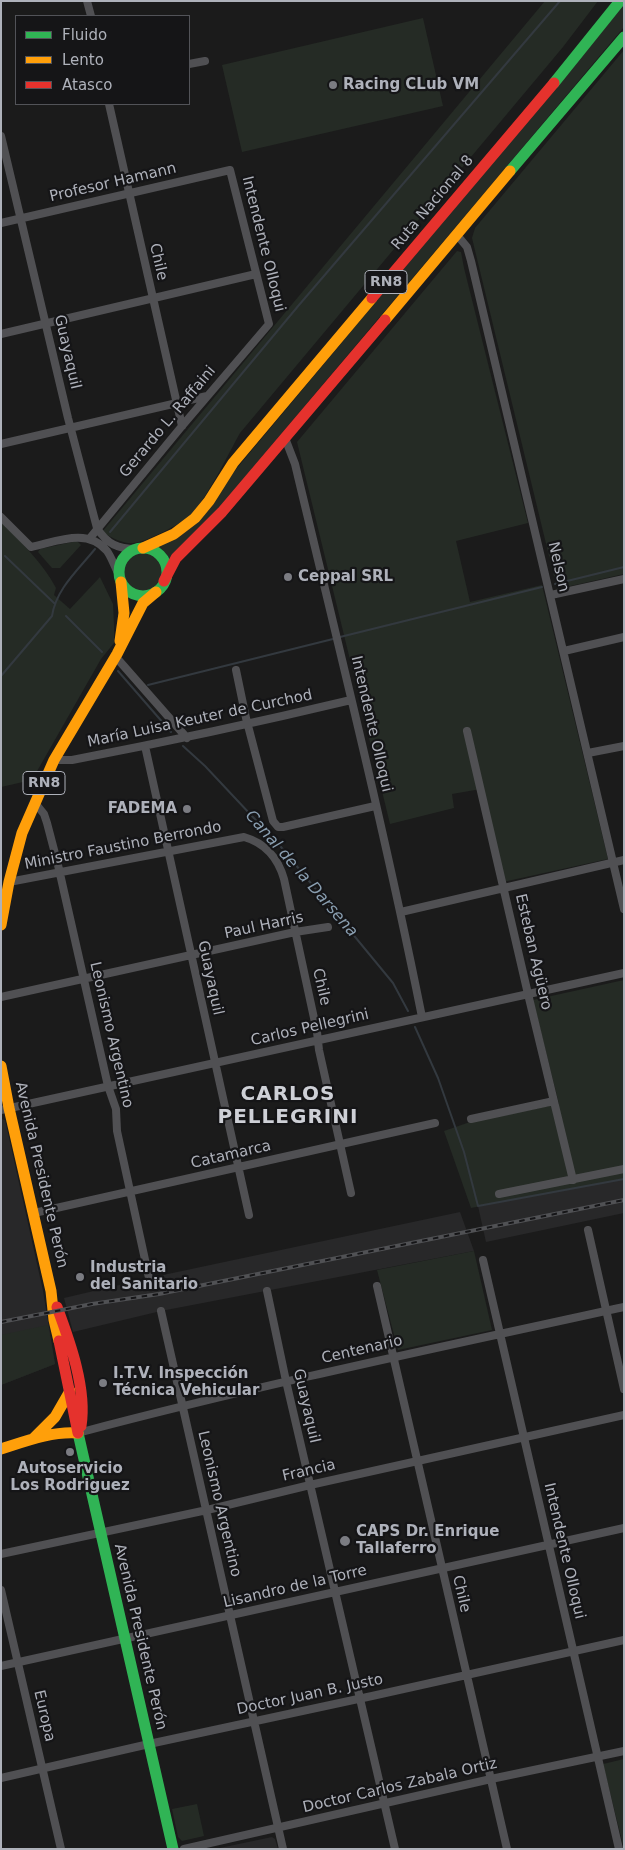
<!DOCTYPE html>
<meta charset="utf-8">
<style>
body{margin:0}
#map{position:relative;width:625px;height:1850px;overflow:hidden;background:#1b1b1b;font-family:"DejaVu Sans",sans-serif}
canvas{display:block}
.frame{position:absolute;inset:0;border:2px solid #aeb1ba;pointer-events:none}
.legend{position:absolute;left:15px;top:15px;width:175px;height:90px;box-sizing:border-box;background:#151517;border:1px solid #525358;margin:0;padding:6px 9px;list-style:none;font-size:15px;color:#aeb1ba}
.legend li{display:flex;align-items:center;gap:10px;height:25px}
.legend b{width:25px;border:1px solid #525358}
</style>
<div id="map">
<canvas width="625" height="1850"></canvas>
<div class="frame"></div>
<ul class="legend">
<li><b style="height:6px;background:#30b455"></b>Fluido</li>
<li><b style="height:6px;background:#ff9f0a"></b>Lento</li>
<li><b style="height:6px;background:#e5322d"></b>Atasco</li>
</ul>
</div>
<script>
const g = document.querySelector('canvas').getContext('2d');
g.lineJoin = 'round';
function fillPath(path, color) {
  g.fillStyle = color;
  g.fill(path, 'evenodd');
}
function strokePath(path, color, width, dash) {
  g.strokeStyle = color;
  g.lineWidth = width;
  g.lineCap = dash ? 'butt' : 'round';
  g.setLineDash(dash || []);
  g.stroke(path);
}
function label(font, color, halo, rows, align = 'center') {
  g.font = font + ' "DejaVu Sans",sans-serif';
  g.lineWidth = 4.5;
  g.setLineDash([]);
  g.textBaseline = 'middle';
  g.strokeStyle = halo;
  g.fillStyle = color;
  for (const [text, x, y, turn = 0] of rows) {
    g.save();
    g.translate(x, y);
    g.rotate((+turn || 0) * Math.PI / 180);
    g.textAlign = isNaN(turn) ? turn : align;
    if (halo) g.strokeText(text, 0, 0);
    g.fillText(text, 0, 0);
    g.restore();
  }
}
const built = new Path2D(`
 M1,1119L5,1120L43,1291L55,1364L1,1385Z
 M624,1179V1213L486,1242L478,1206Z
 M460,1212L474,1251L161,1311L73,1332L64,1298L149,1278Z
 M272,1837L275,1839L278,1849H215Z`);
const green = new Path2D(`
 M545,1H598L563,47L240,433C227,456 209,495 192,513C183,522 171,528 159,534C133,546 128,547 102,532Z
 M624,5V27L212,516L169,559L165,553L157,546L227,480Z
 M423,18L443,106L242,152L222,65Z
 M624,50V574L557,589L472,238L475,228Z
 M457,251L461,252L464,268L528,523L456,541L470,602L542,585L608,859L503,882L481,789L452,794L454,808L390,824L297,442Z
 M1,522C21,542 43,563 56,588L54,595L70,609L100,577L113,604L114,625V643L101,659L32,780L1,787Z
 M77,541L81,545L60,568H52L38,552L40,549Z
 M122 571a20 20 0 1 1 40 0a20 20 0 1 1-40 0Z
 M624,980V1179L471,1208L444,1131L470,1122L559,1104L533,1000Z
 M474,1251L492,1330L398,1350L377,1270Z
 M48,1325L55,1364L1,1385V1335Z
 M624,1759V1849L603,1764Z
 M197,1804L204,1836L182,1841L178,1837L172,1809Z`);
const stream = new Path2D(`
 M110,532L299,305L560,1
 M5,556L54,603
 M555,584L624,567
 M66,616L102,652
 M340,637L542,587
 M118,671L171,732
 M1,676L52,616C56,589 78,570 95,549
 M148,685L333,639
 M183,746L205,766L281,847L393,983L408,1011
 M415,1027L438,1078L464,1152L478,1206L624,1179`);
const street = new Path2D(`
 M87,1L91,16
 M189,64L205,61
 M109,104L182,426
 M1,136L68,418L97,528C107,544 118,549 136,549
 M1,223L230,170L269,324L182,426L90,538
 M457,235L467,247L471,261L624,909
 M1,334L256,274
 M285,438L295,464C339,648 385,832 422,1017
 M1,444L207,396
 M1,517L31,547C56,542 87,527 107,551C112,558 115,568 119,575
 M551,595L624,579
 M564,651L624,637
 M115,656L187,738
 M236,670L246,718L273,821L278,827H283L375,806
 M467,731L528,994L573,1180
 M145,746L249,1215
 M588,753L624,746
 M54,760H72C166,742 259,722 351,700
 M35,803L44,814L47,823L58,865L108,1086L116,1109L117,1131L149,1278
 M9,882L244,837C265,843 278,858 284,879L317,1032L319,1050L351,1193
 M401,912L624,860
 M1,997L295,932L328,927
 M1,1110L624,973
 M471,1119L554,1101
 M499,1194L624,1169
 M34,1213L435,1123
 M588,1230L624,1389
 M483,1260L619,1849
 M377,1286L507,1849
 M267,1291L286,1381L395,1849
 M161,1311L283,1849
 M78,1433C259,1385 441,1347 624,1307
 M1,1554L207,1510L310,1485L624,1415
 M1,1590L61,1849
 M1,1666L624,1528
 M1,1778L149,1744L372,1696L624,1640
 M184,1849L491,1779L624,1751`);
const fast = new Path2D(`
 M554,83L620,1
 M510,171L624,37
 M119 572a24 24 0 1 1 48 0a24 24 0 1 1-48 0Z
 M78,1433L173,1849`);
const slow = new Path2D(`
 M385,320L510,171
 M143,548L174,534L195,518L209,501L233,463L372,298
 M120,641L124,613L121,582
 M1,925L9,882L22,833L54,760L117,654L143,603L156,592
 M1,1066L9,1108L51,1291L54,1320L59,1341
 M34,1438L55,1417L70,1391
 M1,1449C26,1441 52,1431 78,1433`);
const jam = new Path2D(`
 M372,298L554,83
 M164,581L176,558L222,512L385,320
 M57,1307C70,1342 87,1389 81,1426
 M59,1341L78,1433`);
const rail = new Path2D(`
 M1,1322L92,1304L159,1294L624,1200`);
const markers = [
 [333,85,5,"#7b7c82"],
 [288,577,5,"#7b7c82"],
 [187,809,5,"#7b7c82"],
 [80,1277,5,"#7b7c82"],
 [103,1383,5,"#7b7c82"],
 [70,1452,5,"#7b7c82"],
 [345,1541,6,"#7b7c82"]
];
const shields = [
 [386,282,42],
 [44,783,42]
];
const shieldNames = [
 ["RN8",386,282],
 ["RN8",44,783]
];
const poiNames = [
 ["Racing CLub VM",343,85],
 ["Ceppal SRL",298,577],
 ["FADEMA",177,809,"right"],
 ["Industria",90,1268],
 ["del Sanitario",90,1285],
 ["I.T.V. Inspección",113,1374],
 ["Técnica Vehicular",113,1391],
 ["Autoservicio",70,1469,"center"],
 ["Los Rodriguez",70,1486,"center"],
 ["CAPS Dr. Enrique",356,1532],
 ["Tallaferro",356,1549]
];
const streetNames = [
 ["Profesor Hamann",113,183,-13],
 ["Ruta Nacional 8",433,203,-50],
 ["Intendente Olloqui",263,244,76],
 ["Chile",158,262,77],
 ["Guayaquil",67,352,77],
 ["Gerardo L. Raffaini",168,422,-50],
 ["Nelson",558,567,77],
 ["María Luisa Keuter de Curchod",200,719,-12],
 ["Intendente Olloqui",371,724,77],
 ["Ministro Faustino Berrondo",123,846,-11],
 ["Paul Harris",264,926,-12],
 ["Esteban Agüero",533,952,77],
 ["Guayaquil",210,978,78],
 ["Chile",321,987,77],
 ["Carlos Pellegrini",310,1028,-13],
 ["Leonismo Argentino",111,1035,77],
 ["Catamarca",231,1155,-13],
 ["Avenida Presidente Perón",41,1175,77],
 ["Centenario",362,1350,-13],
 ["Guayaquil",306,1406,77],
 ["Francia",309,1471,-13],
 ["Leonismo Argentino",219,1504,77],
 ["Intendente Olloqui",564,1551,77],
 ["Lisandro de la Torre",295,1587,-13],
 ["Chile",461,1594,77],
 ["Avenida Presidente Perón",140,1637,77],
 ["Doctor Juan B. Justo",310,1695,-12],
 ["Europa",44,1716,77],
 ["Doctor Carlos Zabala Ortiz",400,1786,-13]
];
const waterNames = [
 ["Canal de la Darsena",301,874,49]
];
const districtNames = [
 ["CARLOS",288,1095],
 ["PELLEGRINI",288,1118]
];
fillPath(built, '#282829');
fillPath(green, '#252b25');
strokePath(stream, '#33393f', 2);
strokePath(street, '#505053', 8);
strokePath(fast, '#30b455', 11);
strokePath(slow, '#ff9f0a', 11);
strokePath(jam, '#e5322d', 11);
strokePath(rail, '#505154', 4);
strokePath(rail, '#151517', 2, [5.5]);
for (const [x, y, r, color] of markers) {
  const dot = new Path2D();
  dot.arc(x, y, r, 0, 2 * Math.PI);
  g.fillStyle = color;
  g.fill(dot);
  strokePath(dot, '#151517', 2);
}
for (const [x, y, w] of shields) {
  const box = new Path2D();
  box.roundRect(x - w / 2, y - 11.5, w, 23, 4);
  g.fillStyle = '#151517';
  g.fill(box);
  strokePath(box, '#aeb1ba', 1);
}
label('bold 14px', '#aeb1ba', null, shieldNames);
label('bold 15px', '#aeb1ba', '#151517', poiNames, 'left');
label('15px', '#aeb1ba', '#151517', streetNames);
label('italic 16px', '#899eb0', '#151517', waterNames);
g.letterSpacing = '1px';
label('bold 20px', '#ced0d6', '#151517', districtNames);
g.letterSpacing = '0px';
</script>
